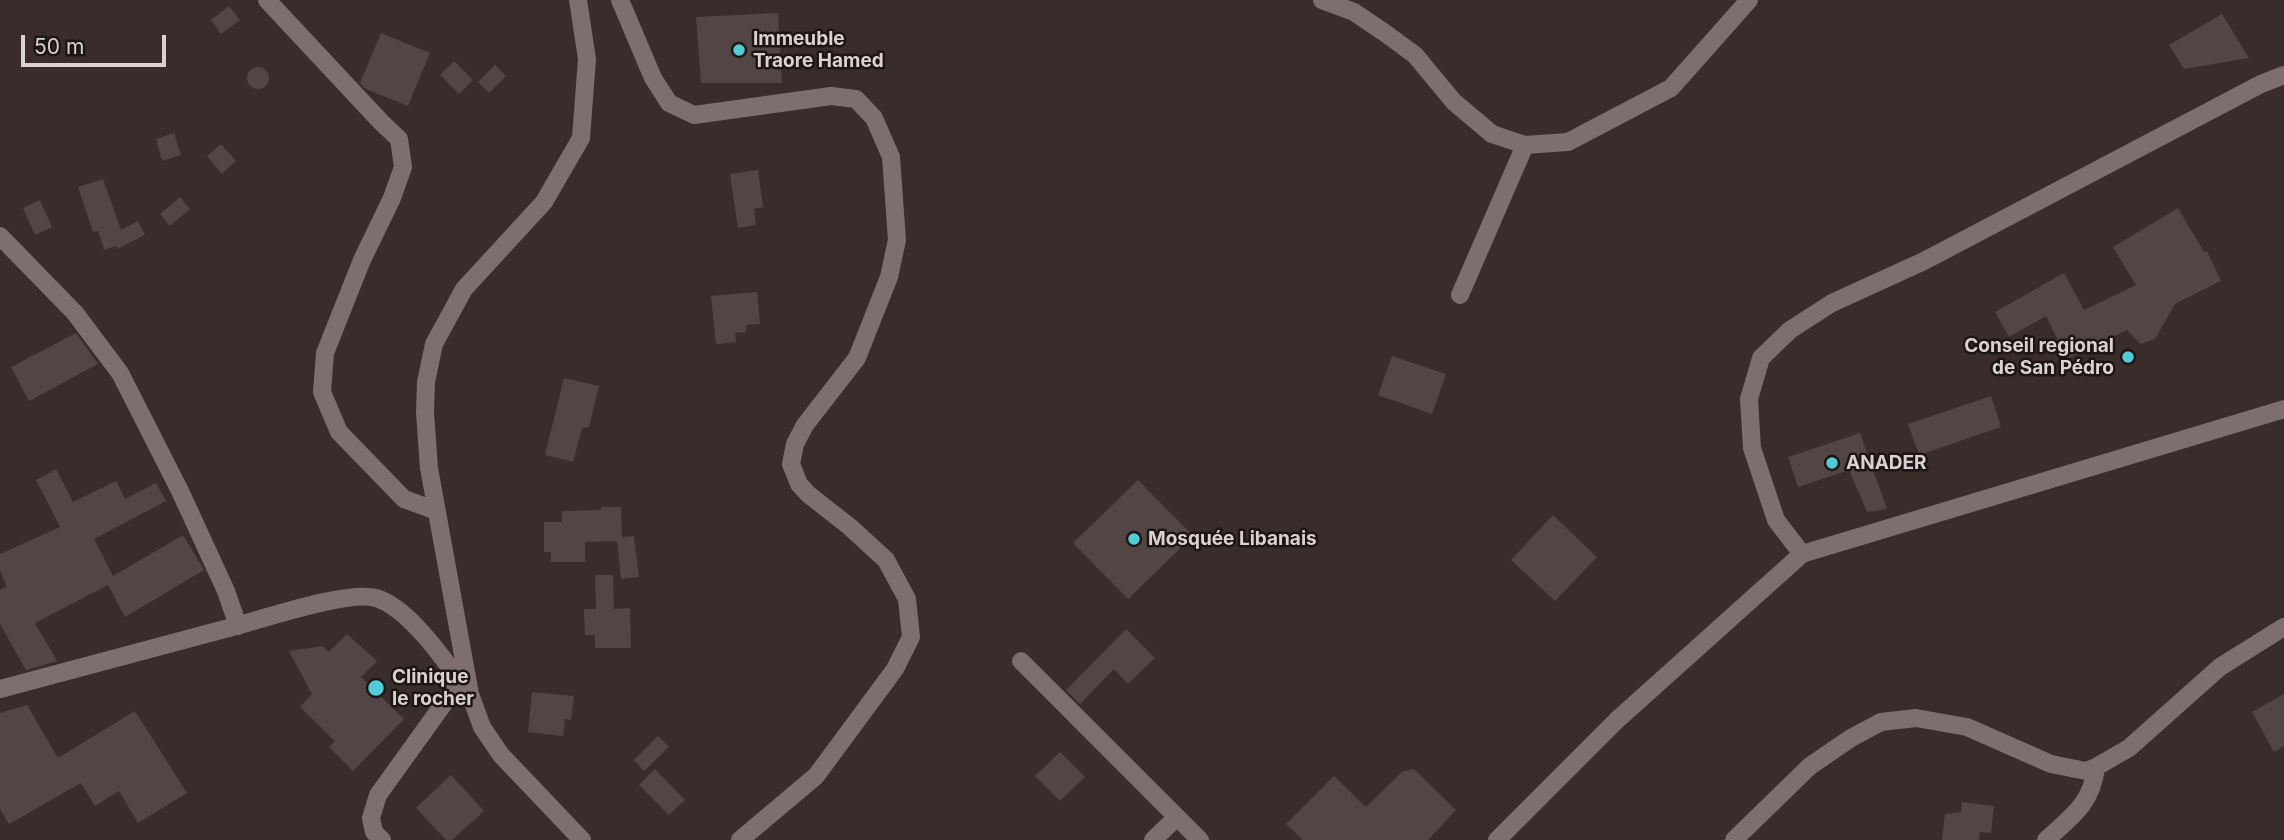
<!DOCTYPE html>
<meta charset="utf-8">
<style>
body{margin:0}
#map{position:relative;width:2284px;height:840px;overflow:hidden;background:#392c2b;font-family:Inter,sans-serif}
canvas{display:block}
.scale{position:absolute;left:21px;top:35px;width:145px;height:32px;box-sizing:border-box;border:4px solid #dad1d0;border-top:0;padding-left:9px;font-size:21px;line-height:24px;white-space:nowrap;color:#dad1d0;-webkit-text-stroke:5px #1c1615;paint-order:stroke}
</style>
<div id="map">
<canvas width="2284" height="840"></canvas>
<div class="scale">50 m</div>
</div>
<script>
const g = document.querySelector('canvas').getContext('2d');
g.lineJoin = 'round';
function fillPath(path, color) {
  g.fillStyle = color;
  g.fill(path, 'evenodd');
}
function strokePath(path, color, width, dash) {
  g.strokeStyle = color;
  g.lineWidth = width;
  g.lineCap = dash ? 'butt' : 'round';
  g.setLineDash(dash || []);
  g.stroke(path);
}
function label(font, color, halo, rows, align = 'center') {
  g.font = font + ' Inter,sans-serif';
  g.lineWidth = 5;
  g.setLineDash([]);
  g.textBaseline = 'middle';
  g.strokeStyle = halo;
  g.fillStyle = color;
  for (const [text, x, y, turn = 0] of rows) {
    g.save();
    g.translate(x, y);
    g.rotate((+turn || 0) * Math.PI / 180);
    g.textAlign = isNaN(turn) ? turn : align;
    if (halo) g.strokeText(text, 0, 0);
    g.fillText(text, 0, 0);
    g.restore();
  }
}
const building = new Path2D(`
 M229,6L240,20L221,34L211,20Z
 M778,13L782,83H701L696,17Z
 M2222,14L2249,58L2184,69L2169,45Z
 M381,33L430,53L408,106L366,89L360,83Z
 M454,61L473,80L459,94L440,75Z
 M495,65L506,76L489,93L478,82Z
 M247 78a11 11 0 1 1 22 0a11 11 0 1 1-22 0Z
 M174,133L181,155L162,161L156,139Z
 M221,144L236,161L222,174L207,156Z
 M758,170L763,207L754,209L756,225L738,228L730,174Z
 M103,179L121,230L138,221L145,235L117,249L116,246L104,250L98,231L93,232L78,187Z
 M180,197L190,209L170,226L160,214Z
 M40,200L52,227L35,235L23,208Z
 M2178,208L2204,252L2207,251L2221,281L2175,304L2155,339L2141,344L2127,330L2067,359L2046,316L2009,337L1995,312L2064,273L2084,310L2136,285L2113,247Z
 M757,292L760,324L746,325V332L735,333L736,342L716,344L711,296Z
 M76,333L98,364L29,401L11,367Z
 M1392,356L1446,374L1432,414L1378,395Z
 M564,378L599,386L589,427L582,428L573,462L545,455Z
 M1991,396L2001,427L1919,455L1908,424Z
 M1860,433L1887,509L1867,512L1849,470L1798,487L1788,457Z
 M56,469L73,502L116,481L125,499L156,483L166,501L94,539L113,576L183,535L204,570L125,617L108,585L35,623L57,661L26,670L0,624V590L7,586L0,571V554L60,527L36,480Z
 M1138,480L1193,536L1128,599L1073,543Z
 M601,507H621L622,537L634,536L639,577L621,579L617,541L585,542V562H551V552H544V522H562V511L601,510Z
 M1553,515L1597,557L1555,601L1511,560Z
 M595,575H613L614,609L630,608L631,648H595V635H585L584,609H596Z
 M1126,629L1155,658L1128,684L1114,669L1080,704L1066,690Z
 M347,634L377,661L361,677L404,719L353,771L329,747L335,741L300,707L312,694L289,651L323,646L329,652Z
 M532,692L574,696L571,720L565,719L563,736L528,732Z
 M2284,694V746L2274,752L2252,712Z
 M27,705L58,758L135,711L187,793L138,823L119,791L95,806L81,783L9,824L0,809V713Z
 M658,736L669,747L644,771L634,760Z
 M1060,752L1085,777L1060,801L1035,776Z
 M655,769L685,800L669,815L639,785Z
 M1414,769L1456,810L1428,840H1303L1286,824L1334,776L1366,807L1402,772Z
 M451,775L484,811L452,840H446L416,808Z
 M1962,802L1994,806L1991,833L1980,832L1979,840H1942L1945,814L1961,812Z`);
const minor = new Path2D(`
 M267,0L381,122L399,139L403,167L392,198L362,260L325,353L322,392L339,432L404,499L437,511
 M578,0L587,59L581,138L544,202L464,289L434,344L426,382L425,412L429,468L470,694L482,727L501,755L582,840
 M620,0L653,78L669,103L694,115L831,96L856,99L874,118L891,157L897,240L889,277L857,358L805,425L795,444L791,464L799,484L808,494L850,527L886,560L907,599L911,637L895,669L816,776L740,840
 M1322,0L1354,12L1385,33L1415,55L1454,102L1492,134L1525,145L1568,142L1671,88L1749,0
 M0,236L75,313L120,373L180,491L226,591L238,626
 M1460,295L1525,145
 M1802,554L1776,520L1752,448L1749,399L1761,358L1790,330L1832,303L1924,261L2261,84L2284,75
 M1021,661L1200,840
 M0,689C79,668 158,647 236,626C266,618 349,590 376,598C410,608 447,664 468,692
 M382,840L374,832L371,818L378,795L460,681
 M1153,840L1177,817
 M1497,840L1617,720L1802,554L2284,409
 M1734,840L1810,766L1851,738L1881,722L1916,718L1967,727L2051,764L2086,771L2096,767L2129,748L2220,667L2284,627
 M2046,840C2071,817 2092,804 2096,767`);
const markers = [
 [739,50,7,"#52cbd7"],
 [2128,357,7,"#52cbd7"],
 [1832,463,7,"#52cbd7"],
 [1134,539,7,"#52cbd7"],
 [376,688,9,"#52cbd7"]
];
const poiNames = [
 ["Immeuble",753,39],
 ["Traore Hamed",753,61],
 ["Conseil regional",2114,346,"right"],
 ["de San Pédro",2114,368,"right"],
 ["ANADER",1846,463],
 ["Mosquée Libanais",1148,539],
 ["Clinique",392,677],
 ["le rocher",392,699]
];
fillPath(building, '#534543');
strokePath(minor, '#7e6e6d', 18);
for (const [x, y, r, color] of markers) {
  const dot = new Path2D();
  dot.arc(x, y, r, 0, 2 * Math.PI);
  g.fillStyle = color;
  g.fill(dot);
  strokePath(dot, '#1c1615', 2.5);
}
label('bold 19px', '#dad1d0', '#1c1615', poiNames, 'left');
</script>
